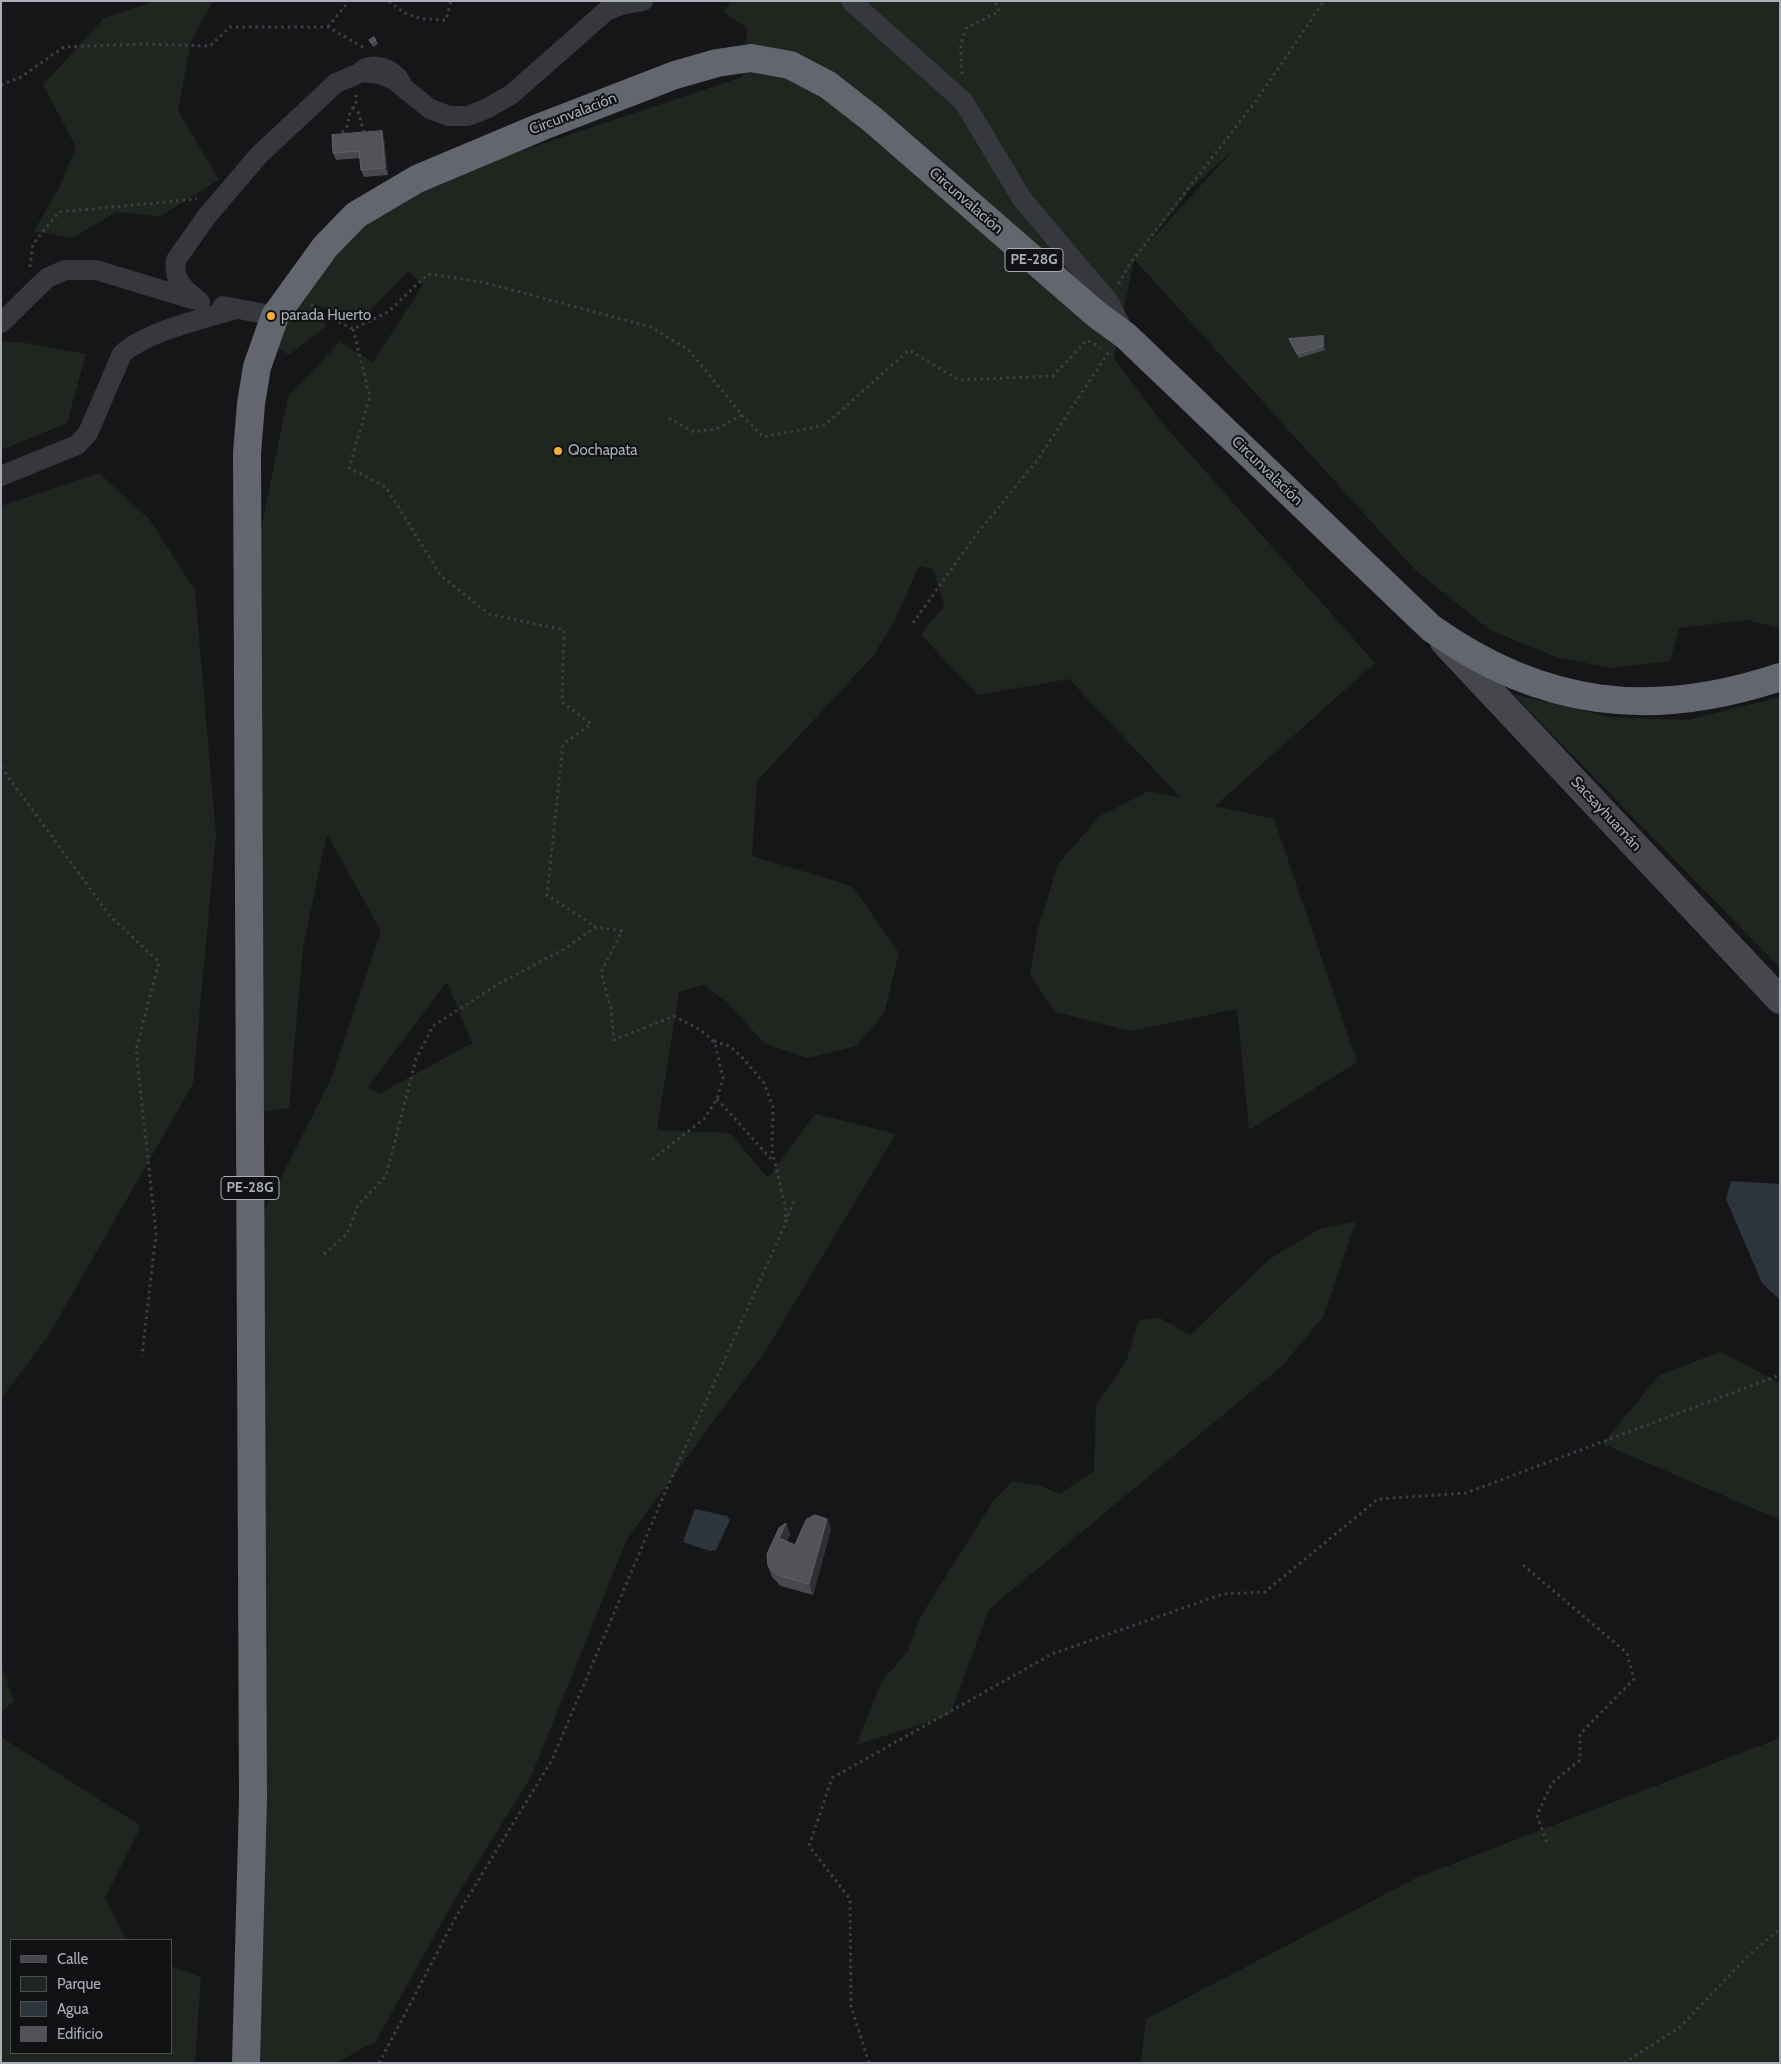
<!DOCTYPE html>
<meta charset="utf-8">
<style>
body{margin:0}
#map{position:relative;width:1781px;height:2064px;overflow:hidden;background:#161618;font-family:Cabin,sans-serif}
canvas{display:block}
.frame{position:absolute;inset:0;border:2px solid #a8adb8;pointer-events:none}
.legend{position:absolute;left:10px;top:1939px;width:162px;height:115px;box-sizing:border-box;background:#111113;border:1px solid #4d4f55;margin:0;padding:6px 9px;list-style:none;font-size:15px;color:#a8adb8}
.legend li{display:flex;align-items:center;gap:10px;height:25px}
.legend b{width:25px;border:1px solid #4d4f55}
</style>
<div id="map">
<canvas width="1781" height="2064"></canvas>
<div class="frame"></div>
<ul class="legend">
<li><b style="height:6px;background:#45474d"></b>Calle</li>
<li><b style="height:14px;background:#1e261f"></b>Parque</li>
<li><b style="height:14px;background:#2c353c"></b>Agua</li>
<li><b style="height:14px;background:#525359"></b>Edificio</li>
</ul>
</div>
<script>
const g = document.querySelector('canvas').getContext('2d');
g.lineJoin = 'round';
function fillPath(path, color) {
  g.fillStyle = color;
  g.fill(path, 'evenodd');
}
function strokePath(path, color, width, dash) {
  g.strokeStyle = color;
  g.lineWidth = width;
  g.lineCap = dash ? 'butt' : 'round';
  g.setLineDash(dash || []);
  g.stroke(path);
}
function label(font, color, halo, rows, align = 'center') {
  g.font = font + ' Cabin,sans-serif';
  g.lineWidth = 4;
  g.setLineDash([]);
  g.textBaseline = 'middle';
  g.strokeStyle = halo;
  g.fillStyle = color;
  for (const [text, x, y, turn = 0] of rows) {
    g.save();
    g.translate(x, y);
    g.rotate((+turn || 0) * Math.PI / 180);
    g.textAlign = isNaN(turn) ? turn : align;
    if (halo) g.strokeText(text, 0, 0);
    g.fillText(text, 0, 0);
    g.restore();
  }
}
const green = new Path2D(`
 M155,1H213L191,41L178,111L219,180L160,216L116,212L73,238L34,231L60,186L76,147L43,85L104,18Z
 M731,1H1780V628L1747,620L1679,628L1670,661L1611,668L1559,658L1490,630L1415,570L1134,259L1114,359L1166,427L1375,663L1215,806L1274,819L1357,1062L1249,1130L1237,1009L1130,1031L1055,1012L1030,975L1037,932L1058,864L1100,816L1149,791L1181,798L1069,679L978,695L921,635L944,606L933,569L919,566L894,622L873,656L757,781L752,856L852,886L899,953L884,1014L856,1046L807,1058L764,1043L728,1003L703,985L679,992L657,1130L730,1133L768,1178L815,1114L896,1134L766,1350L627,1539L530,1779L456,1897L376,2041L336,2063H256L263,1213L331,1079L381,931L327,834L303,947L289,1108L263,1112L256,554L288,397L340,342L373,362L423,285L408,271L362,319L315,305L327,326L289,355L273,344L311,273L382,208L476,166L742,77L747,28L723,12ZM1237,146L1143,249L1191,189ZM447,982L472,1043L379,1094L368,1087Z
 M1,342H20L86,354L67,423L1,450Z
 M99,473L149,519L195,590L216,834L193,1084L48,1336L1,1399V506Z
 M1513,694L1609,717L1687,720L1780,697V968Z
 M1356,1221L1323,1317L1282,1366L989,1609L950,1715L856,1745L882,1681L908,1651L919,1619L994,1500L1013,1481L1038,1485L1060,1494L1094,1471L1096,1405L1126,1362L1139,1320L1160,1318L1190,1335L1270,1259L1319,1229Z
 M1721,1352L1780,1383V1520L1603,1444L1659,1375Z
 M1,1664L14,1701L1,1712Z
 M1,1737L141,1826L105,1898L126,1940H11V2053H171V1966L201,1977L195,2063H1Z
 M1780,1738V2063H1141L1146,2019L1416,1878Z`);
const water = new Path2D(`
 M1731,1181L1780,1184V1300L1762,1283L1726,1199Z
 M695,1509L727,1516L730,1520L716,1550L710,1551L683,1542Z`);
const path = new Path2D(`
 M389,1C409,19 420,19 446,20L451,1
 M328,27L349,1
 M962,74C961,56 958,43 967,27C979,23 987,16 999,12L995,1
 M1,85L21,77L64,47L144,44L210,46L230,27H328L366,49
 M353,107L358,112L365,136
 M342,139L343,131L348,125L349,115L356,102V94
 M30,267L33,244L59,212L197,199
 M1119,284L1129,265L1256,101L1324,1
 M311,305L323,314L353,329L388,312L428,274L482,282L651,327L689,350L742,415L716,429L694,432L667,417
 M353,329L370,397L349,468L386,487L441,576L489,614L564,630L562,702L591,724L563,744L547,895L596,927
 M742,415L763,437L825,425L909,350L959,380L1053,376L1087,340L1101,348
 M913,623L975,536L1036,462L1110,350
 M1,767L110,916L159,962L136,1050L156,1233L142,1356
 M714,1041L729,1046L741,1056L764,1083L773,1107L772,1150L786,1210L785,1222
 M717,1099L773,1161
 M324,1254L347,1234L358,1205L386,1176L416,1059L433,1026L500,983L564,949L596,927L622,931L601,972L611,1009L614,1040L674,1016L702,1031L715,1043L723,1078L717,1099L704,1119L650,1161
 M1523,1565L1627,1653L1634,1679L1580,1734V1760L1552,1783L1537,1815L1548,1846
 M379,2063L457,1915L552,1760L663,1497L784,1227L794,1201
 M869,2063L851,2006L850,1899L809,1846L832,1778L1052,1654L1223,1594L1265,1592L1378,1499L1466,1493L1780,1375
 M1624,2063L1680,2027L1750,1954L1780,1929`);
const lane = new Path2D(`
 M356,70C366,56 389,61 400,73C403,75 405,80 407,83`);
const street = new Path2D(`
 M851,1L964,102L1022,199L1109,302L1124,332
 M200,302C185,290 173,282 176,260L207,216L259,155L336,83L362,72L380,74L394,80L430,109L449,116H468L486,109L512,94L606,11L621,5L643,1
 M223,306L275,316
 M1,323L47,278L65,270H96L192,299
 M1,476L77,445L88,433L122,354C147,331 203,319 236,309`);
const secondary = new Path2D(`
 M1444,642L1780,1000`);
const highway = new Path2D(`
 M246,2063L253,1799L247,453L251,404L257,367L275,316L325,247L356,215L417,179L543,126L675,75L717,63L751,58L790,65L828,85L873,120L1096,314L1126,336L1431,628C1542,707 1651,720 1780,677`);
const wall = new Path2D(`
 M369,40H376L378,44L373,47Z
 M384,138L388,175L364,177L361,170L360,158L336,160L333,153Z
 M1323,336L1324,339L1325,350L1299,358L1289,339Z
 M827,1519L831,1529L813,1595L781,1586L772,1577L768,1566L786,1523L790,1534L787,1541L795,1545Z`);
const shadedWall = new Path2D(`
 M382,131L384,138L388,175L385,168Z
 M1323,336L1324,339L1325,350L1323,346Z
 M827,1519L831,1529L813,1595L809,1584Z
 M786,1523L790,1534L783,1548L779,1538Z`);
const building = new Path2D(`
 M374,37L376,40L371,43L369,40Z
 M382,131L385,168L361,170L359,151L333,153L332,135Z
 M1323,336V346L1297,354L1289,339Z
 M815,1515L827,1519L809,1584L777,1575L768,1566L767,1554L779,1528L786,1523L779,1538L795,1545L806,1520Z`);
const markers = [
 [271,316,5,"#f2b134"],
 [558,451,5,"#f2b134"]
];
const shields = [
 [1034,260,58],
 [250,1188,58]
];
const shieldNames = [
 ["PE-28G",1034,260],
 ["PE-28G",250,1188]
];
const streetNames = [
 ["Circunvalación",573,114,-21],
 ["Circunvalación",966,201,41],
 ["Circunvalación",1267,471,44],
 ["Sacsayhuamán",1606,814,47]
];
const poiNames = [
 ["parada Huerto",281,316],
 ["Qochapata",568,451]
];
fillPath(green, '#1e261f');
fillPath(water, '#2c353c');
strokePath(path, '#3d3f44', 3, [2.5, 4]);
strokePath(lane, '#37383d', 10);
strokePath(street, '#37383d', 20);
strokePath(secondary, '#45474d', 28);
strokePath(highway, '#63666e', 28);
fillPath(wall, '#47494d');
fillPath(shadedWall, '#2f3033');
fillPath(building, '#525359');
strokePath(building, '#5f6168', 1);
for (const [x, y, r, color] of markers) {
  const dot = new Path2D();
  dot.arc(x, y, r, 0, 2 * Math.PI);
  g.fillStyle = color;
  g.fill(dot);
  strokePath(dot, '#111113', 2);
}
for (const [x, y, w] of shields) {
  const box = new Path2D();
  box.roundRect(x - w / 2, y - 11.5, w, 23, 4);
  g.fillStyle = '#111113';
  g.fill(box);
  strokePath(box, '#a8adb8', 1);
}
label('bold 14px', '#a8adb8', null, shieldNames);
label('15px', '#a8adb8', '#111113', streetNames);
label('15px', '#a8adb8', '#111113', poiNames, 'left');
</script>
